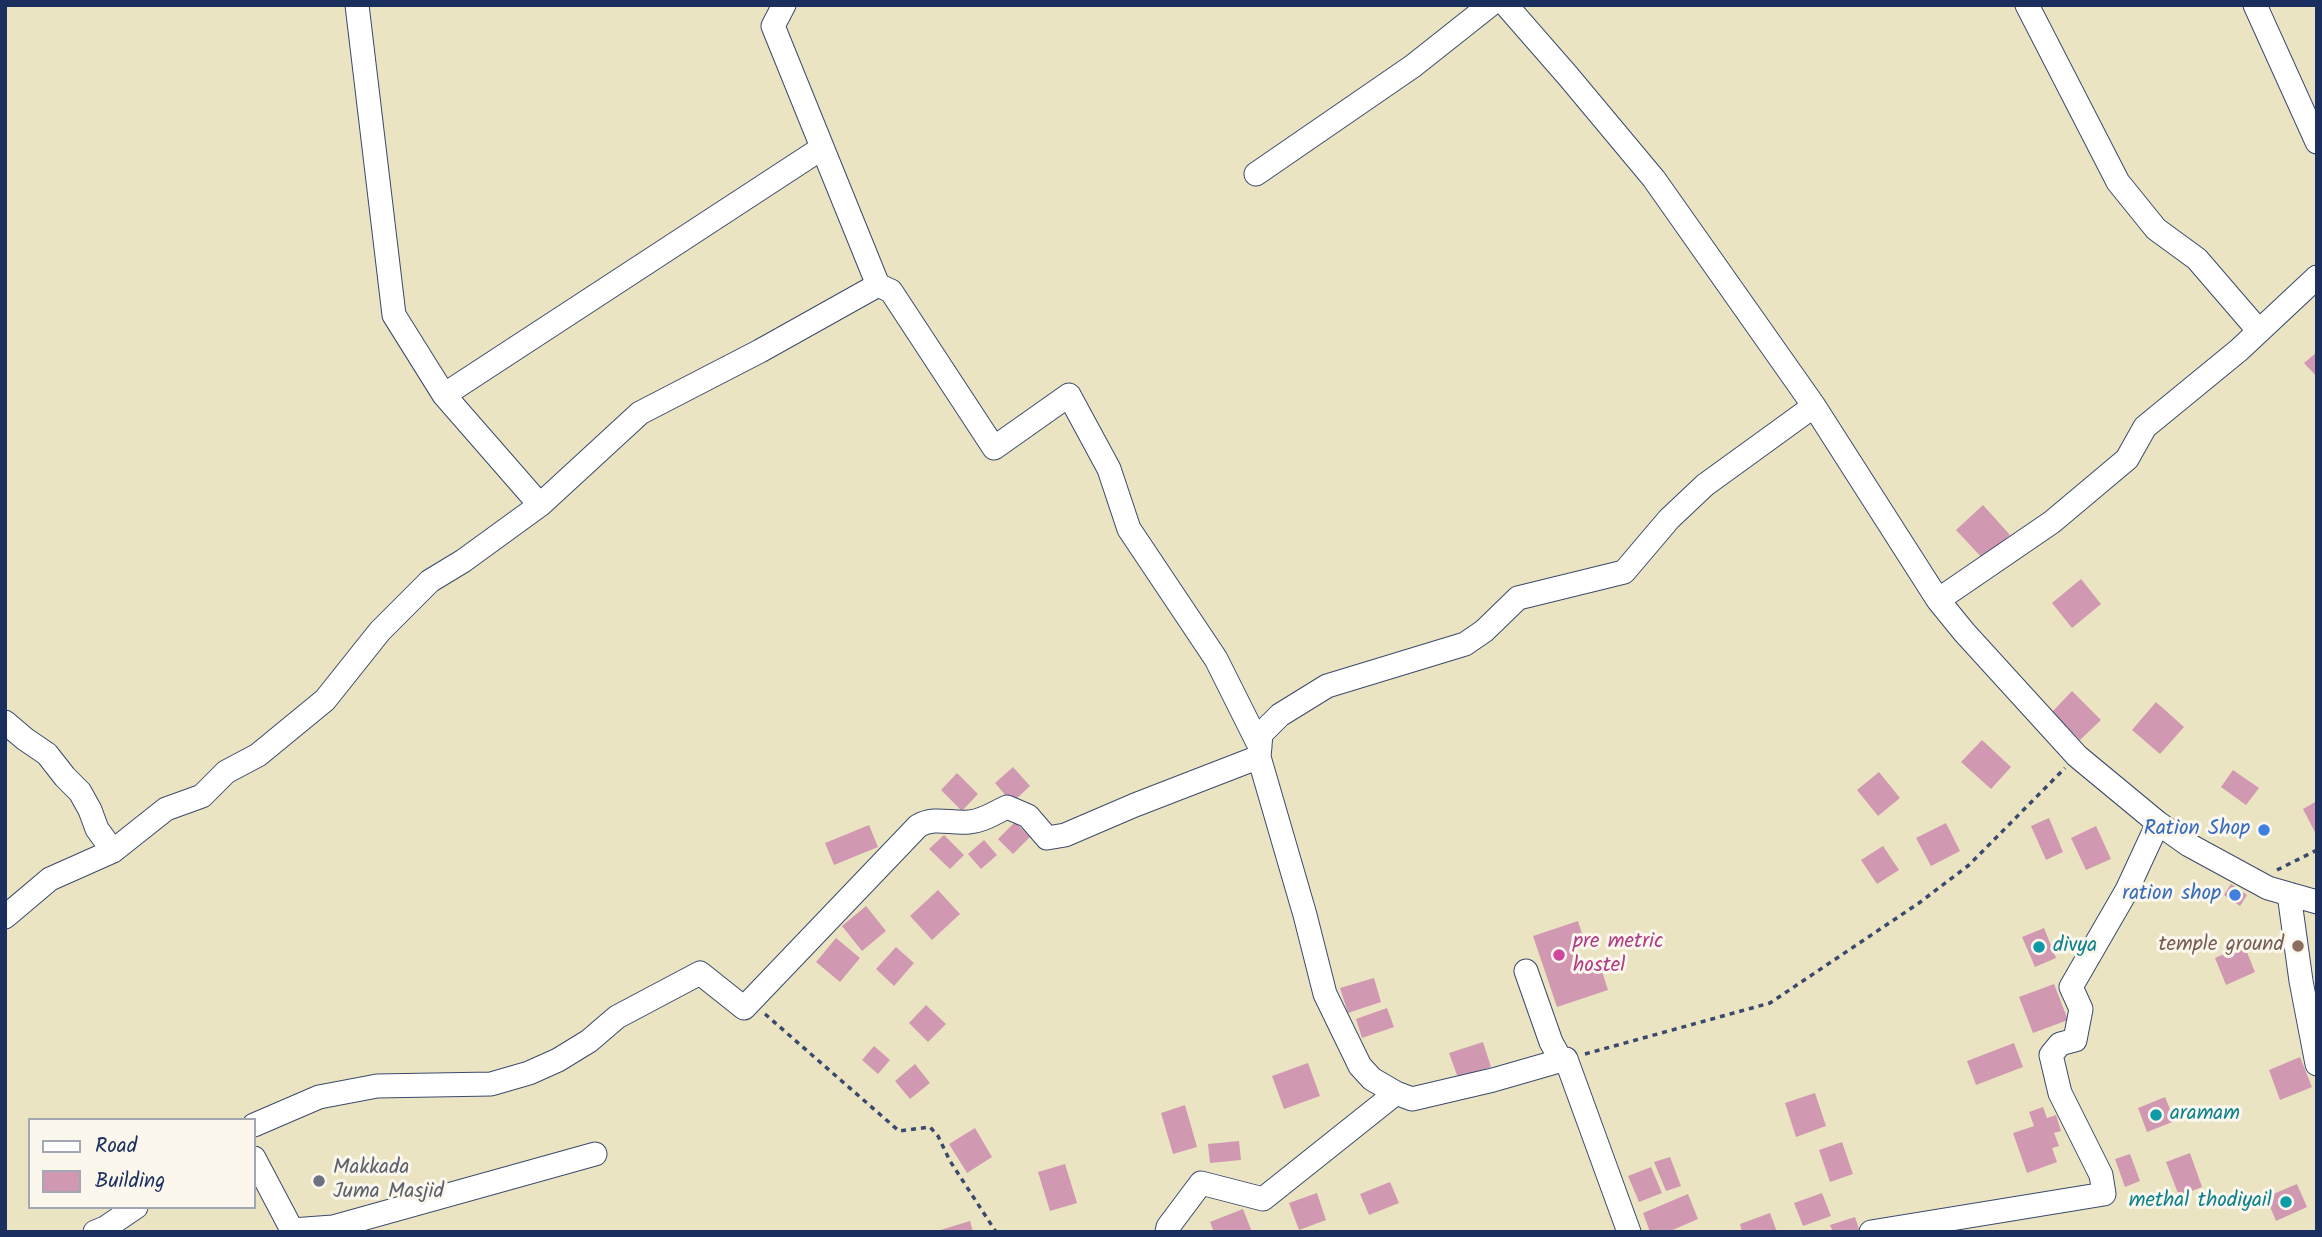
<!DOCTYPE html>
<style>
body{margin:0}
#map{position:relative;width:2322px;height:1237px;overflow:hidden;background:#ebe4c3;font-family:Kalam,sans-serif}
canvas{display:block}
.frame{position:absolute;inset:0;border:7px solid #1b2f5e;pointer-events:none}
.legend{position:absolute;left:28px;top:1118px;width:228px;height:91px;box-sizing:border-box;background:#fbf7ec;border:2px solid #a1a7b3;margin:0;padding:9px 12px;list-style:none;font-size:21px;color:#1b2f5e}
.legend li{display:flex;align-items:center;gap:14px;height:35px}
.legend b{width:35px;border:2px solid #a1a7b3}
</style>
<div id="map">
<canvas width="2322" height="1237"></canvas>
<div class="frame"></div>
<ul class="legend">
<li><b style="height:9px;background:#fff"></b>Road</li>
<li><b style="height:19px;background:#d199b1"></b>Building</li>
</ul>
</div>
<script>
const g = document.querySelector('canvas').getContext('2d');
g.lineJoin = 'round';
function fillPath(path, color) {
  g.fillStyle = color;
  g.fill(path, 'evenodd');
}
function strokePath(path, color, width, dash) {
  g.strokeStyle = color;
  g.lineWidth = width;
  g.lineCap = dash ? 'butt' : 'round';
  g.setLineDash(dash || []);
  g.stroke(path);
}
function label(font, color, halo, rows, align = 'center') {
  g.font = font + ' Kalam,sans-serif';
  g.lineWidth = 6;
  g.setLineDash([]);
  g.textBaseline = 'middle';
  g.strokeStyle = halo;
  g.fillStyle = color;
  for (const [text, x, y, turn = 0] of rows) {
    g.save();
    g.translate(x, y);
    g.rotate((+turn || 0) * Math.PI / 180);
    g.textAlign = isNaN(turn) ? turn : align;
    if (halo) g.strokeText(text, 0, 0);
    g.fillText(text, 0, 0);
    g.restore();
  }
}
const building = new Path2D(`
 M2317,352V377L2304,363Z
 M1983,505L2010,535L1983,559L1956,530Z
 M2081,579L2101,604L2072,628L2052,603Z
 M2072,691L2101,720L2080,740L2052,712Z
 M2156,702L2184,727L2160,754L2132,730Z
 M1982,740L2011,767L1991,789L1961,762Z
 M1013,767L1030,786L1012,803L995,783Z
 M2233,770L2259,788L2246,805L2221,787Z
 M1879,772L1900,798L1878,816L1857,790Z
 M957,773L978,794L962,811L941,790Z
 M2317,801V836L2303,809Z
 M2049,818L2063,852L2046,860L2031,826Z
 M1015,822L1030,837L1013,854L998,839Z
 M1946,823L1960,851L1931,866L1916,838Z
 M869,825L878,847L834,865L825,843Z
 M2096,826L2111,859L2086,870L2071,838Z
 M944,835L964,855L950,869L929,849Z
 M984,840L997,855L981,869L968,854Z
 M1883,846L1899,870L1877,884L1861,860Z
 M2231,884L2247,895L2240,906L2224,895Z
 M938,890L960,914L932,940L910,916Z
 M866,906L886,931L862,951L842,926Z
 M1578,921L1585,943L1575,946L1582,970L1600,965L1608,990L1557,1007L1533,936Z
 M2044,928L2056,958L2035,967L2022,937Z
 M836,938L860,958L840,982L816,962Z
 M2244,945L2255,972L2226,985L2215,958Z
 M896,947L914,963L894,986L876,969Z
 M1374,978L1381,1002L1348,1013L1340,988Z
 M2054,984L2068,1020L2033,1033L2019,997Z
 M926,1005L946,1024L928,1042L909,1023Z
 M1387,1008L1394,1027L1362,1038L1356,1019Z
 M1483,1042L1491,1067L1458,1078L1449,1053Z
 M2014,1043L2023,1067L1976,1085L1967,1061Z
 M874,1046L890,1060L878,1074L862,1060Z
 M2300,1057L2312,1087L2280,1100L2269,1070Z
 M1308,1063L1320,1096L1284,1109L1272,1076Z
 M915,1064L930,1083L910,1099L895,1081Z
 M1815,1093L1826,1126L1796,1137L1785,1103Z
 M2165,1097L2175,1121L2147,1132L2138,1108Z
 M1185,1105L1197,1147L1173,1154L1161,1113Z
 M2043,1107L2047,1118L2056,1115L2061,1131L2054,1133L2059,1146L2052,1148L2057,1162L2027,1173L2013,1133L2034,1126L2029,1112Z
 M975,1128L992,1157L967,1173L949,1144Z
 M1239,1141L1241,1160L1210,1163L1208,1144Z
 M1842,1142L1853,1174L1830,1182L1819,1150Z
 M2190,1153L2202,1187L2179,1196L2166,1162Z
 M2130,1154L2140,1181L2125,1187L2115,1159Z
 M1670,1157L1681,1186L1666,1191L1654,1162Z
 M1065,1164L1077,1203L1050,1211L1038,1172Z
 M1651,1167L1662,1193L1639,1202L1628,1176Z
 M1390,1182L1399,1203L1369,1215L1360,1194Z
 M2297,1184L2307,1207L2276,1221L2266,1197Z
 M1317,1193L1326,1220L1299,1230L1289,1203Z
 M1822,1193L1831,1216L1803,1226L1794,1203Z
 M1688,1194L1698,1219L1668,1232H1650L1643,1213Z
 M1243,1209L1252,1232H1214L1210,1222Z
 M1770,1213L1777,1232H1742L1740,1224Z
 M1855,1217L1860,1232H1833L1830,1225Z
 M970,1221L973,1232H937V1231Z`);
const path = new Path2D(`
 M2277,870L2317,850
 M765,1014L899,1131L930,1127L938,1136L950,1161L996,1232
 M1585,1054L1770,1003L1919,903L1969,865L2065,768`);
const minor = new Path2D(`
 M357,5L394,315L444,395L540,505
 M1506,5L1568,76L1654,179L1814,406L1938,600L1964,632L2077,756L2158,823L2189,845L2268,888L2317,902
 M2027,5L2118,182L2156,229L2197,259L2259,331
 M2255,5L2317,142
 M1256,174L1413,66L1490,5
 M878,285L891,291L994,448L1069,395L1109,469L1129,529L1216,659L1260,747
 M444,395L822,148
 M1938,600L2052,522L2127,459L2145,427L2239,350L2317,277
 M5,722L25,739L47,754L65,777L80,792L90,810L97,829L113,851L166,809L202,796L226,772L258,755L325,700L380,631L430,581L463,561L540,505L640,413L760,351L878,285L773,26L784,5
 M2289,894L2301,981L2317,1064
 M5,917L50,879L113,851
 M1526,971L1551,1042L1561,1060
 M1396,1093L1412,1099L1493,1080L1566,1059L1629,1232
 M254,1125L319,1097L377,1086L491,1084L529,1073L558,1060L589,1041L617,1017L700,973L744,1008L918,826C935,816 950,824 969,822C983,821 994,813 1007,807L1028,816L1047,838L1065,835L1135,805L1259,757L1261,734L1280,715L1327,686L1465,644L1484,631L1518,598L1624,572L1669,519L1705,485L1814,406
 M254,1158L292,1230L333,1227L595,1154
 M95,1232L105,1228L136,1207
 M1167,1232L1168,1227L1201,1183L1263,1199L1396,1093L1372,1079L1360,1066L1325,994L1305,915L1259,757
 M1871,1232L2104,1194L2101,1175L2060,1093L2051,1055L2060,1044L2075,1040L2081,1009L2071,987L2127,890L2158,823`);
const markers = [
 [2264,830,7,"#3f7fe0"],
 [2235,895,7,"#3f7fe0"],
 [2298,946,7,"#8d6e63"],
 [2039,947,7,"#0f9aa8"],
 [1559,955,7,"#d1479c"],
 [2156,1115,7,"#0f9aa8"],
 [319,1181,7,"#6b7280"],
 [2286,1202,7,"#0f9aa8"]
];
const shopNames = [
 ["Ration Shop",2250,830],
 ["ration shop",2221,895]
];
const hotelNames = [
 ["pre metric",1573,943],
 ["hostel",1573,967]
];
const educationNames = [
 ["temple ground",2284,946]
];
const cultureNames = [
 ["divya",2053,947],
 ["aramam",2170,1115],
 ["methal thodiyail",2272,1202,"right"]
];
const worshipNames = [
 ["Makkada",333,1169],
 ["Juma Masjid",333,1193]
];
fillPath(building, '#d199b1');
strokePath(minor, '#3a4a6d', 25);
strokePath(path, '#3a4a6d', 3.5, [5, 5]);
strokePath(minor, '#fff', 23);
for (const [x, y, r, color] of markers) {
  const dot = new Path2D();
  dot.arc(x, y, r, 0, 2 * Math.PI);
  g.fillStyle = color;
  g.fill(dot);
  strokePath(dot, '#fbf7ec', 2.5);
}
label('21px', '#366cbe', '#fbf7ec', shopNames, 'right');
label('21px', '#b23c85', '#fbf7ec', hotelNames, 'left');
label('21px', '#785e54', '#fbf7ec', educationNames, 'right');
label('21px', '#0d838f', '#fbf7ec', cultureNames, 'left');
label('21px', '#5b616d', '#fbf7ec', worshipNames, 'left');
</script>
